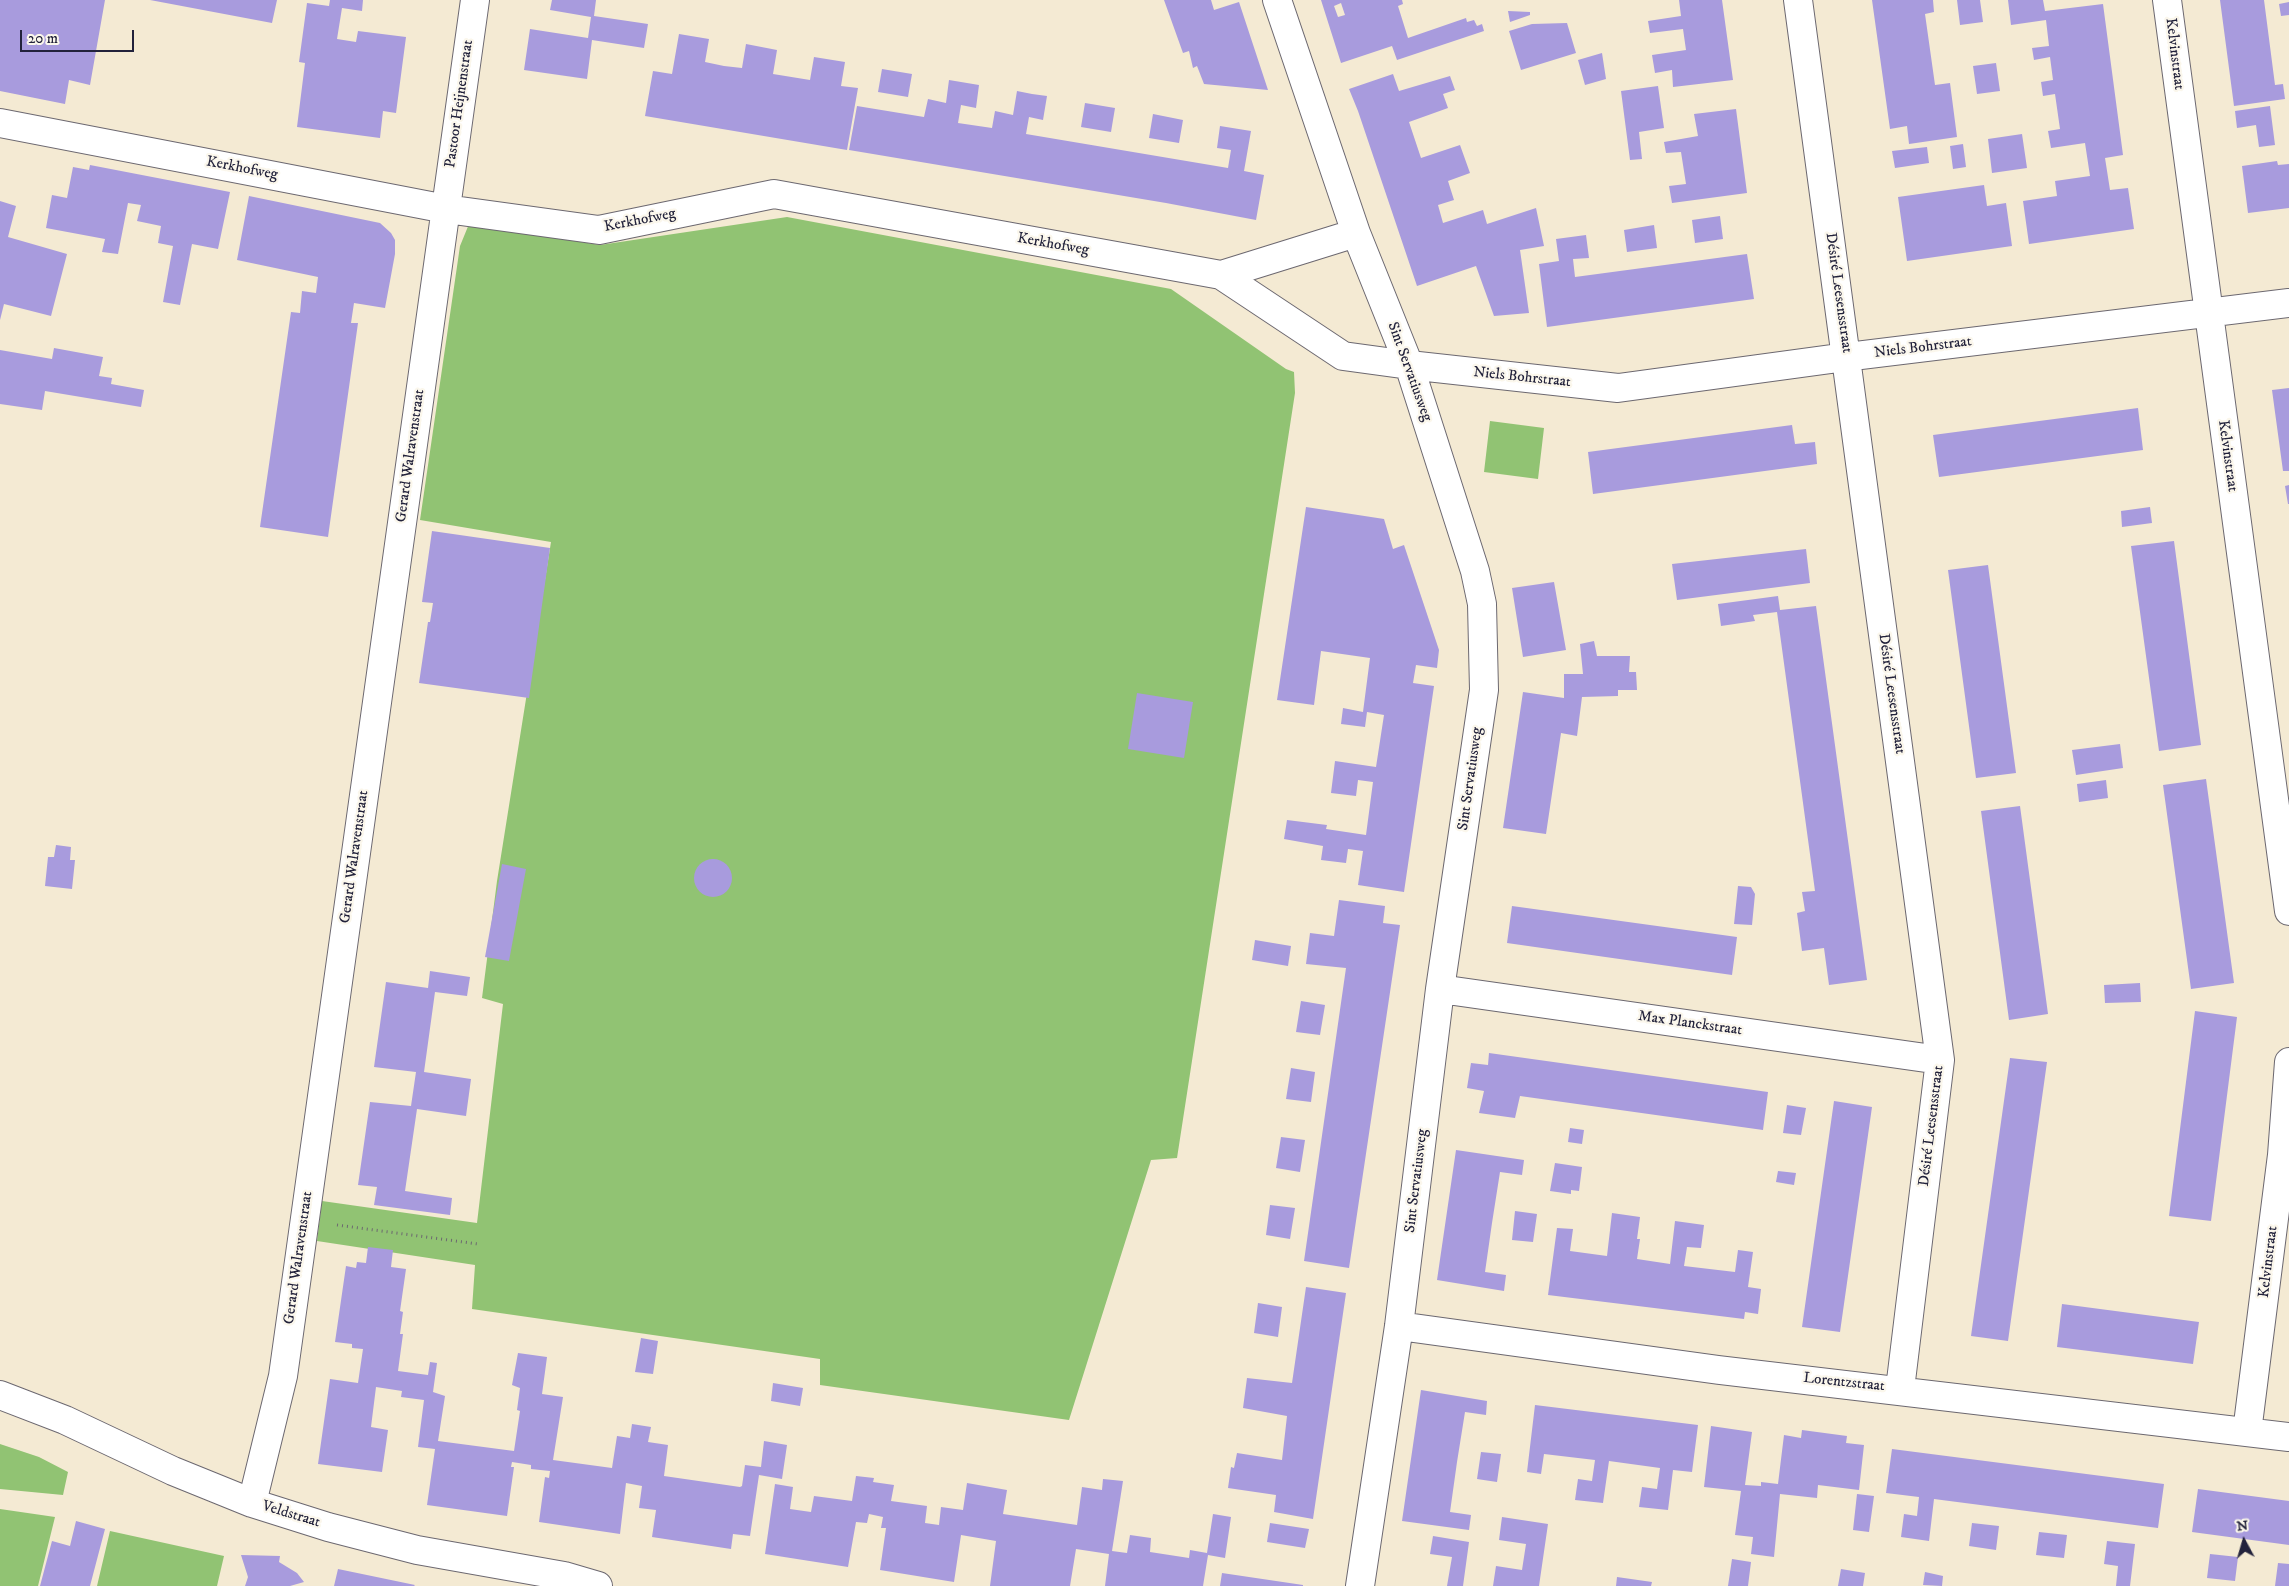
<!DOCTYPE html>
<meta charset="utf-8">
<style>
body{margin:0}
#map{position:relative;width:2289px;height:1586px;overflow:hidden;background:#f4ead3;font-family:"IM FELL DW Pica",serif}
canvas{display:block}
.north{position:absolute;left:2219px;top:1516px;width:50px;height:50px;-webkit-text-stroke:4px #fbf7ec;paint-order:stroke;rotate:354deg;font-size:14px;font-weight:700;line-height:20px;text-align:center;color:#22223b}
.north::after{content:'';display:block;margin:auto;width:18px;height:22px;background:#22223b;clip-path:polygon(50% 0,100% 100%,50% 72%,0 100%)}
.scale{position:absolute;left:20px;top:30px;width:114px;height:22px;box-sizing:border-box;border:2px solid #22223b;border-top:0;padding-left:6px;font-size:15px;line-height:18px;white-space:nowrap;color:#22223b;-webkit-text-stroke:4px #fbf7ec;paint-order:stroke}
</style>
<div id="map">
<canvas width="2289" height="1586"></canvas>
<div class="north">N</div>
<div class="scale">20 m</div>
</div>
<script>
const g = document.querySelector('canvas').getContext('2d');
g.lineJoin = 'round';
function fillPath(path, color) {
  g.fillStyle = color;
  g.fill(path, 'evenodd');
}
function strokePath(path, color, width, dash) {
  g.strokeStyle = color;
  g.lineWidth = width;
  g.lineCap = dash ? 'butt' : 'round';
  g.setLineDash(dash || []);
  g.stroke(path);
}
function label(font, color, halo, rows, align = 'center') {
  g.font = font + ' "IM FELL DW Pica",serif';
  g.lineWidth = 4.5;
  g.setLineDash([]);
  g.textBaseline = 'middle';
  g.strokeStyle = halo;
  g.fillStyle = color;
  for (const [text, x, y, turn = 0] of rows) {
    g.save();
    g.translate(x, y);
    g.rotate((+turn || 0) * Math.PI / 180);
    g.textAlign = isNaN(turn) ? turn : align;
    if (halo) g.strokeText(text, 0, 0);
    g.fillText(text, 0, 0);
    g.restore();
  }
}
const green = new Path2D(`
 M787,217L1171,289L1286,369L1294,372L1295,393L1177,1158L1151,1160L1069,1420L820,1385V1359L472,1309L475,1265L317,1241L322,1201L477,1223L503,1004L482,998L497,881L551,542L420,520L460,246L469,224L600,245Z
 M1490,421L1544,428L1538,479L1484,472Z
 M0,1444L39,1457L68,1472L63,1495L0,1489Z
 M0,1509L55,1517L38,1586H0Z
 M110,1531L224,1556L217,1586H97Z`);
const building = new Path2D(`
 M0,0H105L90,85L69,80L65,104L0,91Z
 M150,0H277L272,23Z
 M330,0H363L362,11L342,8L337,39L356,42L358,31L406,37L396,113L383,111L380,138L297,127L305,63L299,62L307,3L329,6Z
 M552,0H596L594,16L648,24L644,48L592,40L587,79L524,70L530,29L588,38L591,17L550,10Z
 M1164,0H1211L1214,10L1239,2L1268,90L1204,84L1197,66L1193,68L1189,51L1183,53Z
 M1321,0H1402L1403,4L1398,6L1408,38L1466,18L1467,22L1474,20L1477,26L1482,24L1484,31L1397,60L1392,46L1341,63ZM1341,3L1345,15L1338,17L1334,6Z
 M1679,0H1722L1733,80L1673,87L1672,70L1655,73L1652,55L1686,50L1683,29L1650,33L1648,21L1681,16Z
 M1872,0H1933L1934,12L1925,14L1935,85L1950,83L1957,137L1909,144L1907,126L1890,129Z
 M1957,0H1980L1983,22L1960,25Z
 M2008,0H2043L2045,11L2103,4L2123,155L2105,158L2110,190L2128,188L2134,229L2029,244L2023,201L2057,196L2055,181L2090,176L2085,143L2051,148L2048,131L2060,129L2055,94L2043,96L2041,82L2053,80L2050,57L2034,60L2032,48L2049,46L2046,20L2011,25Z
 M2220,0H2264L2275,85L2283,84L2285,99L2234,106Z
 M2289,2V15L2281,16L2279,4Z
 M1508,11L1530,12V15L1510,22Z
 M1567,23L1576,53L1521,70L1509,31L1532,24Z
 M679,34L709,39L705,62L724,66L742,68L746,44L777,50L773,74L810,80L814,57L845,62L841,86L858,88L847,150L645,116L653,71L672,74Z
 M1602,53L1606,79L1585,85L1578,60Z
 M1996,63L2000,91L1977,94L1973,66Z
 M882,69L912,74L908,97L878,92Z
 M1393,74L1399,91L1450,76L1455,90L1443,94L1448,108L1409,122L1421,158L1460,145L1470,173L1448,181L1454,200L1438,205L1443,223L1483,210L1487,224L1536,208L1544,246L1520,250L1529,313L1494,316L1476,266L1417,286L1358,111L1349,89Z
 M949,80L979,85L976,108L961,105L958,123L992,128L995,111L1013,115L1017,91L1032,94L1047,96L1043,120L1029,117L1026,134L1228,168L1231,150L1217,148L1220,126L1251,131L1244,171L1264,175L1256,220L1166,203L849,150L857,106L924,117L928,99L946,103Z
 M1658,86L1664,128L1639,132L1642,159L1630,160L1621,91Z
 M1085,103L1115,108L1111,132L1081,127Z
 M2270,106L2275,145L2259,147L2256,125L2237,128L2235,111Z
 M1736,109L1747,193L1672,203L1669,186L1686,184L1681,152L1666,153L1664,142L1698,136L1694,114Z
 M1153,114L1183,120L1179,143L1149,138Z
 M2022,134L2027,168L1992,173L1988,139Z
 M1963,144L1966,167L1953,169L1950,146Z
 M1927,147L1929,163L1895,168L1892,151Z
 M2277,161L2278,165L2289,164V208L2248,213L2242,166Z
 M90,165L230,192L218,249L192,244L180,305L163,302L173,246L158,243L161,226L137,221L141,205L128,203L118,254L102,252L105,239L46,228L52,195L67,198L73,167L89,170Z
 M1984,185L1987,206L2006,203L2012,246L1907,261L1898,197Z
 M249,196L380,223L391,233L395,240V254L385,308L354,303L351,323H358L328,537L260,527L291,312L300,313L302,291L316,293L318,277L237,260Z
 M0,201L16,206L8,237L67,254L51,316L4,304L0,320Z
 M1720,216L1723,239L1695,243L1692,220Z
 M1654,225L1657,248L1627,252L1624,230Z
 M1586,235L1589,258L1573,259L1575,277L1747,254L1754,299L1547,327L1539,264L1559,261L1556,239Z
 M54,348L103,357L99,376L112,378L111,384L144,390L141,407L45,391L42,410L0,404V350L52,359Z
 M2289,388V471H2283L2272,390Z
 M2138,408L2143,450L1939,477L1933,435Z
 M1792,425L1795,444L1815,442L1817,464L1593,494L1588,452Z
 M2289,485V504H2288L2285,486Z
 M1306,507L1384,519L1393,549L1404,545L1439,650L1437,668L1416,665L1413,683L1434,686L1404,892L1358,885L1363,851L1348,849L1346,863L1321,860L1323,846L1284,839L1287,820L1327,825L1326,829L1366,835L1373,782L1358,780L1356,796L1331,793L1335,761L1376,767L1384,715L1367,712L1365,727L1341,724L1343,708L1363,712L1370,658L1321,651L1314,705L1277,700Z
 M2150,507L2152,523L2122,527L2121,511Z
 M432,531L550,548L529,698L419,683L428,622H430L433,603L422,602Z
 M2174,541L2201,745L2159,751L2131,546Z
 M1806,549L1810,583L1677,600L1672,564Z
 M1988,565L2016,773L1976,778L1948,570Z
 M1554,582L1566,650L1523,657L1512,588Z
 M1778,596L1780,610L1816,606L1867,980L1829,985L1824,948L1802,951L1797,913L1805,911L1802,892L1815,891L1777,612L1753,615L1755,621L1721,626L1718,604Z
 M1594,641L1597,656H1630L1629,672H1636L1637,690H1618V696L1582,697L1577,736L1561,733L1546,834L1503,828L1523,692L1564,698V674H1583L1580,644Z
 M1137,693L1193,702L1184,758L1128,749Z
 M2120,744L2123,768L2076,775L2072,750Z
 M2206,779L2234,983L2191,989L2163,785Z
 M2106,780L2108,798L2079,802L2077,784Z
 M2020,806L2048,1014L2009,1020L1981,811Z
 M56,845L71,847L70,860H75L72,889L45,886L48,857H54Z
 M694 878a19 19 0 1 1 38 0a19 19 0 1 1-38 0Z
 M502,864L526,869L509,961L485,957Z
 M1738,886L1751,887L1755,894L1752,925L1734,924Z
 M1339,900L1385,906L1383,923L1400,925L1349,1268L1304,1261L1346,968L1306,964L1310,933L1334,936Z
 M1512,906L1737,937L1732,975L1507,943Z
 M1255,940L1291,946L1288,966L1252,960Z
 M430,971L470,977L467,996L435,992L424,1072L471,1079L466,1116L417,1109L405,1191L452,1198L450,1215L374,1205L377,1187L358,1185L370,1102L411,1106L416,1072L374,1067L386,982L428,988Z
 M2140,983L2141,1002L2105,1003L2104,985Z
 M1301,1001L1325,1005L1320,1035L1296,1032Z
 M2195,1011L2237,1017L2211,1221L2169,1216Z
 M1489,1053L1768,1092L1763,1130L1520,1096L1515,1118L1479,1113L1484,1091L1467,1088L1471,1063L1488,1065Z
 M2010,1058L2047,1062L2008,1341L1971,1336Z
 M1291,1068L1315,1072L1311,1102L1286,1099Z
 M1834,1101L1872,1107L1840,1332L1802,1327Z
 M1787,1105L1806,1108L1801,1135L1783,1133Z
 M1570,1128L1584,1130L1582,1144L1568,1142Z
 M1281,1137L1305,1140L1300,1172L1276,1168Z
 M1456,1150L1524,1160L1522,1175L1500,1172L1492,1223L1485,1272L1506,1275L1504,1291L1437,1280Z
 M1555,1163L1582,1167L1579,1191L1571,1190V1194L1550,1191Z
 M1778,1171L1796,1173L1794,1185L1776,1182Z
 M1270,1205L1295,1208L1290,1239L1266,1235Z
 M1515,1211L1537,1214L1533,1242L1512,1240Z
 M1612,1213L1640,1217L1637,1239H1640L1637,1259L1670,1264L1675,1221L1704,1225L1701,1248L1687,1247L1684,1266L1735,1272L1738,1250L1753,1252L1748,1287L1761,1289L1758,1314L1745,1312L1744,1319L1548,1295L1557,1228L1573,1229L1570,1251L1607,1256Z
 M368,1247L393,1250L391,1267L406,1269L400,1311L403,1312L400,1334H403L398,1371L428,1375L430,1362L437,1363L433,1392L445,1396L438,1441L514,1451L520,1411L517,1410L520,1388L512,1385L518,1353L547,1357L542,1394L563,1397L553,1460L612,1468L617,1436L630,1438L632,1424L651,1427L648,1442L668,1445L664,1476L740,1487L742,1486L745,1465L761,1467L764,1441L787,1445L782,1479L759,1475L750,1536L733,1534L731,1549L652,1537L656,1510L639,1508L642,1486L626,1483L620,1534L539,1522L545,1477L549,1478L550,1471L531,1469V1465L512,1462L511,1467H514L507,1516L427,1505L435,1449L418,1447L424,1400L401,1397L402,1391L376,1387L371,1427L388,1430L382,1472L318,1464L330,1379L358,1383L363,1349L352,1348V1344L335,1342L346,1266L356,1268L357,1262L366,1263Z
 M1306,1287L1346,1293L1313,1519L1274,1512L1276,1495L1228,1488L1231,1467L1234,1468L1237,1453L1282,1460L1287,1416L1243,1408L1247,1378L1292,1383Z
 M1258,1303L1282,1307L1278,1337L1254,1333Z
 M2062,1304L2199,1322L2193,1364L2057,1347Z
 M641,1338L658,1341L653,1374L635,1372Z
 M773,1383L803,1388L800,1406L771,1401Z
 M1421,1390L1487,1401L1486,1415L1465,1412L1457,1462L1450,1512L1471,1515L1469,1530L1402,1521Z
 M1535,1405L1698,1425L1692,1472L1673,1470L1668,1510L1639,1507L1642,1487L1657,1489L1660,1468L1609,1461L1603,1503L1575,1500L1578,1479L1592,1481L1595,1460L1544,1454L1541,1474L1527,1472Z
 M1711,1426L1752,1432L1745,1485L1761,1486V1482L1778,1484L1784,1435L1801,1438L1802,1430L1847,1436L1846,1443L1864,1445L1859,1490L1818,1485L1817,1498L1780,1494L1774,1557L1751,1554L1753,1537L1735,1535L1741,1491L1704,1487Z
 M1892,1449L2164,1484L2158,1528L1934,1499L1929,1541L1901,1537L1904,1514L1917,1516L1919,1497L1886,1493Z
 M1481,1452L1501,1454L1497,1482L1477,1479Z
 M856,1476L874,1478L873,1482L894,1485L891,1501L927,1506L925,1523L939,1525L941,1507L963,1510L967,1483L1007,1490L1003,1514L1077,1525L1082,1487L1102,1490L1103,1479L1123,1481L1112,1551L1127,1553L1130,1535L1151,1538L1150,1552L1189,1558L1190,1550L1207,1553L1213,1514L1231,1517L1225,1558L1208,1555L1203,1586H1105L1109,1554L1076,1549L1070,1586H990L996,1541L961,1535L954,1582L880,1570L886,1528H881L883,1517L869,1514L867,1523L856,1522L848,1567L765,1554L775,1484L793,1487L790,1509L811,1512L814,1496L852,1501Z
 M2198,1489L2289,1501V1545L2192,1532Z
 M1857,1494L1874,1496L1869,1532L1853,1530Z
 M1502,1517L1548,1524L1539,1586H1493L1496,1566L1522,1570L1526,1544L1499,1540Z
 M76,1521L105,1529L90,1586H40L52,1541L70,1546Z
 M1270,1523L1309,1529L1305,1548L1267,1542Z
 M1972,1523L1999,1526L1996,1550L1969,1546Z
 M2039,1532L2067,1535L2064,1558L2036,1555Z
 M1433,1536L1469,1542L1463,1586H1447L1452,1557L1430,1554Z
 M2107,1541L2135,1544L2130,1586H2116L2118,1566L2104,1564Z
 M2210,1554L2238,1557L2235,1581L2207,1578Z
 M241,1555L280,1556L279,1562L297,1573L304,1582L290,1586H245L248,1577Z
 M1732,1559L1751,1562L1748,1586H1728Z
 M2278,1563L2289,1564V1586H2275Z
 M338,1569L415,1585L414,1586H334Z
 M1841,1569L1865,1573L1863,1586H1838Z
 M1925,1572L1943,1576L1942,1586L1923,1585Z
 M1222,1573L1303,1585V1586H1220Z
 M1617,1577L1652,1582L1651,1586H1616Z`);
const path = new Path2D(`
 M337,1225L478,1244`);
const minor = new Path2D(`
 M1277,0L1356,233L1409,365L1475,571L1482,604L1484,690L1440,989L1399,1326L1360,1586
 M1798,0L1940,1060L1900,1389
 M2167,0L2289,911
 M0,123L446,209L599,230L774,194L1221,275L1343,356L1409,365L1618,388L1846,357L2289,303
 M1221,275L1356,233
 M1440,989L1940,1060
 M1399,1326L1719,1370L2289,1437
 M0,1395L65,1420L173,1471L252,1503L328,1527L417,1550L564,1576L598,1586
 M2247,1432L2282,1155L2289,1062
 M252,1503L283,1376L475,0`);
const streetNames = [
 ["Kelvinstraat",2174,54,83],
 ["Pastoor Heijnenstraat",460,104,-82],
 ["Kerkhofweg",242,169,11],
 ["Kerkhofweg",640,221,-11],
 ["Kerkhofweg",1053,245,10],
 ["Désiré Leesensstraat",1838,293,82],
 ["Niels Bohrstraat",1923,348,-7],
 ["Sint Servatiusweg",1409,372,70],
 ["Niels Bohrstraat",1522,378,6],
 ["Gerard Walravenstraat",411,456,-82],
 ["Kelvinstraat",2227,456,82],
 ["Désiré Leesensstraat",1891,694,82],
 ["Sint Servatiusweg",1471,779,-82],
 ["Gerard Walravenstraat",355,857,-82],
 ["Max Planckstraat",1690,1024,8],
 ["Désiré Leesensstraat",1932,1126,-83],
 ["Sint Servatiusweg",1417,1181,-83],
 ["Gerard Walravenstraat",299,1258,-82],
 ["Kelvinstraat",2269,1262,-83],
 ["Lorentzstraat",1844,1383,6],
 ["Veldstraat",291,1515,17]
];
fillPath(green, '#91c373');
fillPath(building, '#a89bdd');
strokePath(minor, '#6c6870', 30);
strokePath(path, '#6c6870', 3, [1, 4]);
strokePath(minor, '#fff', 28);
label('15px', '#22223b', '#fbf7ec', streetNames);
</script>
